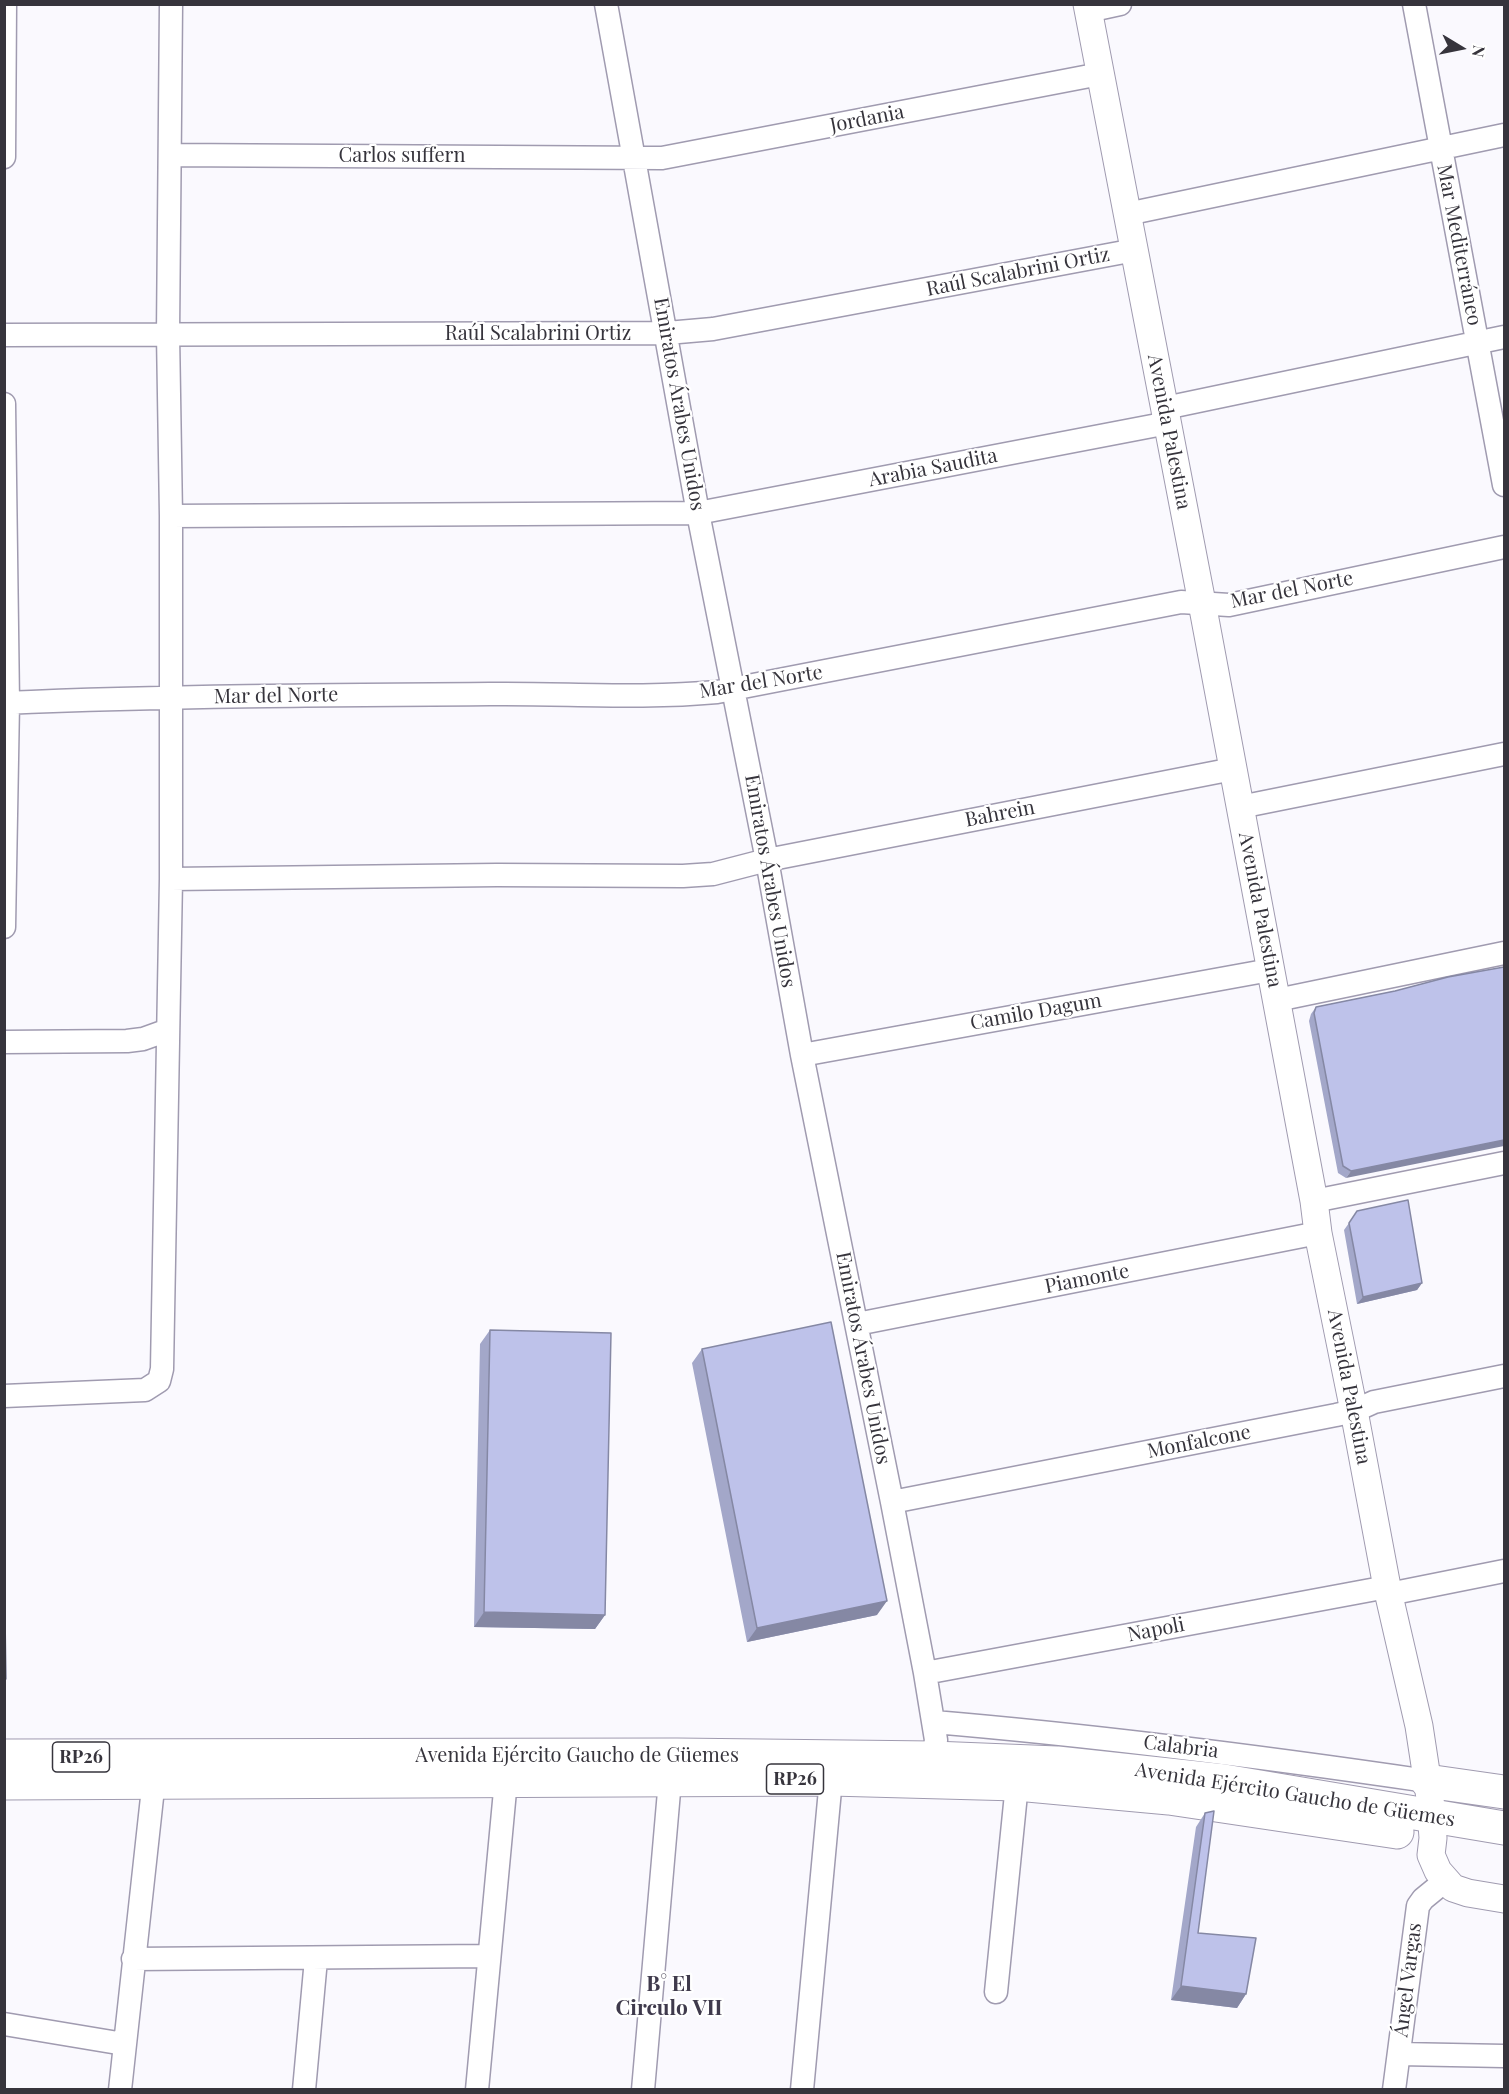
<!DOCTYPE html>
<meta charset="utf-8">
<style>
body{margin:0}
#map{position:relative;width:1509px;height:2094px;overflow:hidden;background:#faf9fe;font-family:"Playfair Display",serif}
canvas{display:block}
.frame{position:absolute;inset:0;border:6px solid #36343c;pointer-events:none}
.north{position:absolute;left:1431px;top:18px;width:60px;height:60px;-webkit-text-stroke:4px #fff;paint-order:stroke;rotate:100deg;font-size:16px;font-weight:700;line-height:24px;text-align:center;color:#36343c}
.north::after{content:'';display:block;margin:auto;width:21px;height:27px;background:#36343c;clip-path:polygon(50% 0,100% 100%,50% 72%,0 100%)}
</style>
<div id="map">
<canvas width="1509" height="2094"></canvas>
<div class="frame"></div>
<div class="north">N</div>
</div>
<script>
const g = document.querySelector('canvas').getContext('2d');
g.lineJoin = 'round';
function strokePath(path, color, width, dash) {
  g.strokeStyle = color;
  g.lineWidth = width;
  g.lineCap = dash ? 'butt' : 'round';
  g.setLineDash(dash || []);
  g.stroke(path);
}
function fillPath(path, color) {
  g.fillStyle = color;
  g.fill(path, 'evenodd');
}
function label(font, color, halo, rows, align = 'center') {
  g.font = font + ' "Playfair Display",serif';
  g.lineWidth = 4.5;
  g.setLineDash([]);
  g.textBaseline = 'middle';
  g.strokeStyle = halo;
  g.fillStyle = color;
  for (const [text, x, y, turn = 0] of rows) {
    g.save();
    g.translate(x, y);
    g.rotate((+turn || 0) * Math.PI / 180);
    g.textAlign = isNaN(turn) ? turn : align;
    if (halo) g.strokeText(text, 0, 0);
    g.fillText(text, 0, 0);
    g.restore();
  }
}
const minor = new Path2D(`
 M606,4L698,513L767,860L802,1055L892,1502L925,1673L936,1740L933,1758
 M1414,4L1504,485
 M1088,11L1120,4
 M170,155L662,158L1100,74
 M4,157L5,4
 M1127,214L1504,135
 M4,335L667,333L713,329L1135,250
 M4,404L8,703L4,927
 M1165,408L1504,337
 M171,516L698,513L1168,423
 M4,703C166,696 328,695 490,694C565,693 641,699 717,692L1181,602L1229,605L1504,547
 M1240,807L1504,754
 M171,879L497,875L683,876L713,874L767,860L1233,769
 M1277,1000L1504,953
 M4,1042L127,1041L143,1039L168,1030
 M802,1055L1270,970
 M1314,1201L1504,1163
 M857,1324L1318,1233
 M4,1396L145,1390L159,1381L162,1369L171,879V516L168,334L171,4
 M892,1502L1336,1415L1354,1411L1374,1402L1504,1376
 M1389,1594L1504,1571
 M925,1673L1387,1587
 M934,1722C1099,1736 1263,1757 1427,1781
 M133,1959L488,1956
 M996,1992L1017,1784
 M4,2024L124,2044
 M1399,2054L1504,2056
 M120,2090L155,1770
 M304,2090L316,1959
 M477,2090L506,1780
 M643,2090L670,1780
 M802,2090L831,1779
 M1394,2090L1418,1906L1423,1899L1445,1881`);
const tertiary = new Path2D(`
 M1087,4L1202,603L1314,1201L1318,1233L1354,1411L1387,1587L1419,1726L1430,1798L1433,1838L1431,1855L1438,1871L1453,1888L1468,1893L1504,1899`);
const primary = new Path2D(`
 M4,1756L677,1755L933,1758L1057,1763L1224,1781L1504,1828
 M1427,1781L1504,1792
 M4,1783L831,1779L1017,1784L1169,1798L1397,1832`);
const wall = new Path2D(`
 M1504,967L1346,1178L1338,1173L1309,1021L1311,1014L1316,1007L1395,991Z
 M1349,1223L1422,1283L1417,1290L1357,1304L1344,1230Z
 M490,1330L605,1615L595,1629L474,1627L480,1344Z
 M702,1349L877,1615L747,1642L692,1363Z
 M1205,1813L1198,1933L1246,1994L1237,2008L1171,2000L1196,1827Z`);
const shadedWall = new Path2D(`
 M1504,1140V1146L1346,1178L1351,1171Z
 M1422,1283L1417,1290L1357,1304L1363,1297Z
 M887,1601L877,1615L747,1642L757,1628Z
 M484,1612L605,1615L595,1629L474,1627Z
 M1181,1986L1246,1994L1237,2008L1171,2000Z`);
const building = new Path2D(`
 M1504,967V1140L1351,1171L1343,1166L1314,1013L1316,1007L1395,991L1448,977Z
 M1408,1200L1422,1283L1363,1297L1349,1223L1357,1211Z
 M831,1322L887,1601L757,1628L702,1349Z
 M490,1330L611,1333L605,1615L484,1612Z
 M4,1557L6,1679H4Z
 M1214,1811L1198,1933L1256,1938L1246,1994L1181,1986L1205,1813Z`);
const shields = [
 [81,1757,57],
 [795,1779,57]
];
const shieldNames = [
 ["RP26",81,1757],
 ["RP26",795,1779]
];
const streetNames = [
 ["Jordania",867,119,-11],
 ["Carlos suffern",402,156],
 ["Mar Mediterráneo",1459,245,79],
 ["Raúl Scalabrini Ortiz",1018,272,-11],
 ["Raúl Scalabrini Ortiz",538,334],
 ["Emiratos Árabes Unidos",679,404,80],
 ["Avenida Palestina",1169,432,79],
 ["Arabia Saudita",933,468,-11],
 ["Mar del Norte",1292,590,-11],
 ["Mar del Norte",761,682,-9],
 ["Mar del Norte",276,696,-1],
 ["Bahrein",1000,814,-11],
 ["Emiratos Árabes Unidos",770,881,80],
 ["Avenida Palestina",1260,910,79],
 ["Camilo Dagum",1036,1012,-10],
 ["Piamonte",1087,1279,-11],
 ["Emiratos Árabes Unidos",863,1358,79],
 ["Avenida Palestina",1349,1387,79],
 ["Monfalcone",1199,1442,-11],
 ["Napoli",1156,1630,-11],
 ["Calabria",1181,1747,7],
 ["Avenida Ejército Gaucho de Güemes",577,1756],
 ["Avenida Ejército Gaucho de Güemes",1295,1795,9],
 ["Ángel Vargas",1408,1980,-83]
];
const neighbourhoodNames = [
 ["B° El",669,1984],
 ["Circulo VII",669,2008]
];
strokePath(minor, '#a09bb0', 25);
strokePath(tertiary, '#a09bb0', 29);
strokePath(primary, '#a09bb0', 35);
strokePath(minor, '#fff', 22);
strokePath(tertiary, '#fff', 27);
strokePath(primary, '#fff', 33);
fillPath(wall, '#a3a7c9');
fillPath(shadedWall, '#8588a4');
fillPath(building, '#bec2ea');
strokePath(building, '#8588a4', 1.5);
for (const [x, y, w] of shields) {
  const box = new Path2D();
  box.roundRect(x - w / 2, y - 15, w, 30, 4.5);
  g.fillStyle = '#fff';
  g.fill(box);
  strokePath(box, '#36343c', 1.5);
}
label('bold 18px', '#36343c', null, shieldNames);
label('20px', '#36343c', '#fff', streetNames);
label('bold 21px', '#3f3a4c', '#fff', neighbourhoodNames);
</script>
